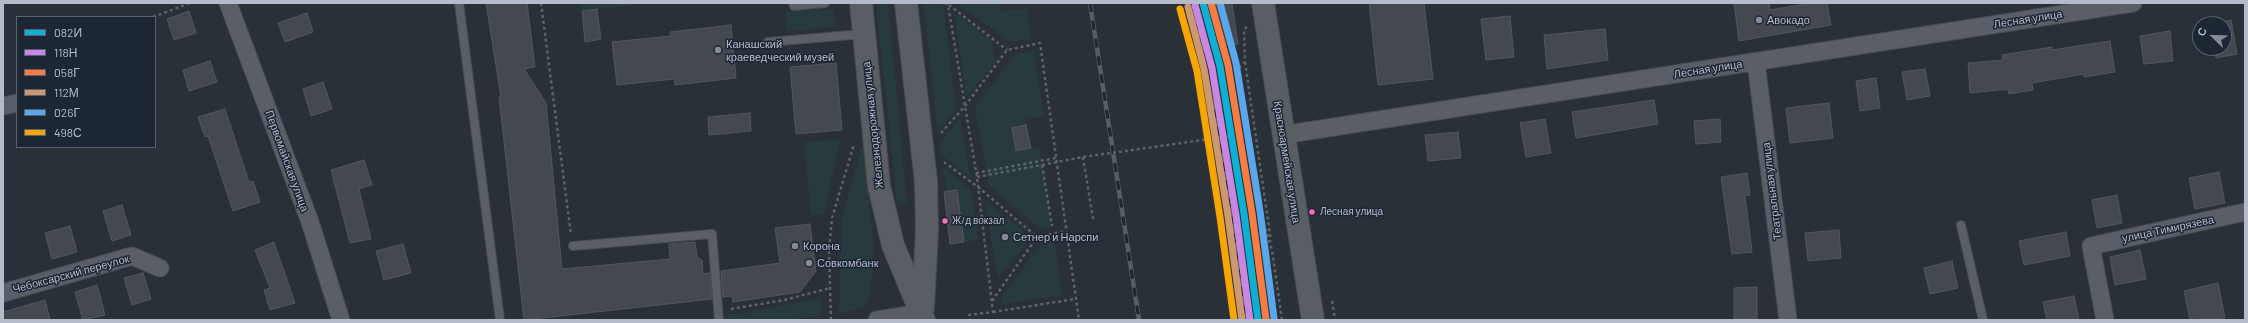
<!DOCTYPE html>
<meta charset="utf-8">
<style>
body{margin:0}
#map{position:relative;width:2248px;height:323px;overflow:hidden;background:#2a3038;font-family:Barlow,sans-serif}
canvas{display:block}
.frame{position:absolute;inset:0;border:4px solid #b4bcc9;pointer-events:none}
.legend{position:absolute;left:16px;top:16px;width:140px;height:132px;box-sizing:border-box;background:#1d2633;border:1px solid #59626f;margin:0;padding:5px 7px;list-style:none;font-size:12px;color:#b4bcc9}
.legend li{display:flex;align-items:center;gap:8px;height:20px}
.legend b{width:20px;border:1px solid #59626f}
.north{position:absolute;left:2192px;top:16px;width:40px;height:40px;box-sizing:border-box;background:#1d2633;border:1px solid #59626f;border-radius:50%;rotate:293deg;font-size:11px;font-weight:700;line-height:16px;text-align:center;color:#b4bcc9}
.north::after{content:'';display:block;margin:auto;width:14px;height:18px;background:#848b96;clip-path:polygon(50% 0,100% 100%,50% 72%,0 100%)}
</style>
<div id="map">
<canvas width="2248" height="323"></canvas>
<div class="frame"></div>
<ul class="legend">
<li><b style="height:5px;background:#0dafd3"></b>082И</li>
<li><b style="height:5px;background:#c787e3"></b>118Н</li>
<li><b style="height:5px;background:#f77d43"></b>058Г</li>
<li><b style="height:5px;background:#cd976f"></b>112М</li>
<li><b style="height:5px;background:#5aa8eb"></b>026Г</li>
<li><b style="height:5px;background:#f7a600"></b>498С</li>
</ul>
<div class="north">С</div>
</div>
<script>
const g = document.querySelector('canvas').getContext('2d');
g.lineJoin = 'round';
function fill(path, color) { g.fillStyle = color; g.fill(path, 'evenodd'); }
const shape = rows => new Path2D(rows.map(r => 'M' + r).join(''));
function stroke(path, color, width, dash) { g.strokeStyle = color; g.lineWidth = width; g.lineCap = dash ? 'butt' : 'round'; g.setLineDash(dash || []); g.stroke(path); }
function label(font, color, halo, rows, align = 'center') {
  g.font = font + ' Barlow,sans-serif'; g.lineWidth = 3; g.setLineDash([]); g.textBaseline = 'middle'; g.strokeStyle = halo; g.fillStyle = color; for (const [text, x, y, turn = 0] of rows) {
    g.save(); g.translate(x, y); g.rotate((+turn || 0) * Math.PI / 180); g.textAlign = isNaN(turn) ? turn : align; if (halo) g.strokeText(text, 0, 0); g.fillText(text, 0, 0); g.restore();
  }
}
fill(shape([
 [581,3,649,3,582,11],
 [876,3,888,3,907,203,897,204],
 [923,3,939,3,943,5,956,109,938,132],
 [954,3,1000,3,1001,12,1027,8,1031,39,1011,42],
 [834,9,835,27,787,31,786,11],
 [955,14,992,40,995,63,966,97],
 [1034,51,1044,116,1026,119,1026,125,1012,128,1016,151,1039,147,1052,226,1041,229,989,186,975,108,1015,54],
 [960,118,970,177,940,154,939,144],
 [840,140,824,215,811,215,804,142],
 [863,143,874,251,870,295,863,307,839,314,841,221],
 [943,167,971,190,978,240,964,242,959,204,948,206],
 [985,200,1023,230,1026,244,998,278],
 [1054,241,1062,295,1002,304,1001,298,1042,243],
 [821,298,822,315,789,320,728,320,728,314,738,314]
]), '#273a3e');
const building = shape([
 [486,3,527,3,535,67,524,69,546,103,562,269,670,259,669,244,695,242,697,257,702,260,703,274,710,273,712,299,524,320,499,97,501,97,486,3],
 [1214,3,1232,3,1238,44,1221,45,1214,3],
 [1369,3,1424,3,1433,79,1378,85,1369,3],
 [1734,3,1769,3,1770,10,1811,3,1827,3,1831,25,1739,41,1734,3],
 [597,9,601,39,585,42,582,11,597,9],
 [189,11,196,33,174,40,167,19,189,11],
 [307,13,313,32,285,42,278,23,307,13],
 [1510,16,1514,57,1486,60,1481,19,1510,16],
 [2231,20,2237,54,2216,58,2214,48,2224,48,2224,24,2211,24,2231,20],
 [731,25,736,78,675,85,674,79,617,85,612,42,671,36,670,32,731,25],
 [1605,29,1608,60,1547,69,1544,35,1605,29],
 [2170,31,2173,61,2144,64,2140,36,2170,31],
 [2110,41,2115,72,2084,77,2084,74,2032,83,2033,90,2009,94,2008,89,1970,93,1968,63,2003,60,2002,55,2052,47,2052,50,2110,41],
 [210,61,217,82,189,91,183,70,210,61],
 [836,63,842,130,796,134,790,67,836,63],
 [1925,69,1930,96,1907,100,1902,72,1925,69],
 [1876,78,1880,108,1860,111,1856,81,1876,78],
 [323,82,332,109,311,116,303,89,323,82],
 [1654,100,1658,124,1576,138,1572,112,1654,100],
 [1829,103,1833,138,1790,143,1786,108,1829,103],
 [225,109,249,182,253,181,260,202,233,211,208,136,205,137,198,117,225,109],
 [750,113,751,131,709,135,708,117,750,113],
 [1545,119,1551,153,1526,157,1520,123,1545,119],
 [1720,119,1721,142,1696,144,1694,121,1720,119],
 [1026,125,1031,148,1016,151,1012,128,1026,125],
 [1458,132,1461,158,1428,161,1425,135,1458,132],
 [364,160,372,185,359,189,371,239,350,243,331,170,364,160],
 [2219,172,2225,203,2195,209,2189,178,2219,172],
 [1747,173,1750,195,1745,196,1752,252,1732,254,1721,177,1747,173],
 [957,190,964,242,950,244,944,192,957,190],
 [2117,195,2122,223,2097,228,2092,200,2117,195],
 [122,205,131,235,112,241,103,211,122,205],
 [810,224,816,271,800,292,733,302,732,296,723,297,721,271,780,263,775,228,810,224],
 [70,226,77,252,52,259,45,233,70,226],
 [1839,230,1841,258,1808,261,1805,233,1839,230],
 [2066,232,2070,256,2024,265,2019,241,2066,232],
 [274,242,295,303,270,310,264,290,270,288,255,250,274,242],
 [403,244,411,273,384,280,376,251,403,244],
 [2140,250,2146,279,2115,285,2110,257,2140,250],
 [1952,261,1958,288,1930,294,1924,268,1952,261],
 [143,273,151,299,132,305,124,278,143,273],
 [2218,283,2225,318,2190,320,2184,291,2218,283],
 [97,285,105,315,83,320,75,292,97,285],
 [1757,287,1757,319,1734,319,1734,288,1757,287],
 [2074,296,2079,320,2047,320,2043,302,2074,296],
 [45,300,50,320,3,320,3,312,45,300]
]);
fill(building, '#444950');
stroke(building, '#52575f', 1);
const lane = shape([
 [459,3,500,320],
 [793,3,794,6,825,3],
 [768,42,863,34],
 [1961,225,1983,320],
 [573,246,712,234,719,320]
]);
const street = shape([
 [228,3,310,222,341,320],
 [1756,62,1788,320],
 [3,106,17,103],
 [1282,135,2133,3],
 [3,293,132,256,160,268],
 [877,320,922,313],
 [2105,320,2091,246,2245,212]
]);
const secondary = shape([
 [861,3,879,186,893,245,924,320],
 [906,3,926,182,927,230,923,307],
 [1263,3,1313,320]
]);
stroke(lane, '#484c53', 10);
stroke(street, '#484c53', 19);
stroke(secondary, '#484c53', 24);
stroke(shape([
 [541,3,571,235],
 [945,3,948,5,977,177,993,312,969,315,970,320],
 [949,5,1007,50],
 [153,17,190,3],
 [1247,27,1244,29,1245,62,1236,71,1255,196,1272,250,1282,320],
 [1245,62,1271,241],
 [941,133,965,106,1007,50,1040,43,1079,320],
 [1083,157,1093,219],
 [944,162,978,187,1037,237],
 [976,173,1056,158],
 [977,177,1042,165,1052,226],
 [992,301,1037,237,1066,231],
 [1332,301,1335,320],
 [731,309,784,300,830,288],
 [993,312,1075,299],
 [831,320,829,250,832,218,854,144]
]), '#5d636a', 2.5, [3, 3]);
stroke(lane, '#5a5e66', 8);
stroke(street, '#5a5e66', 17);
stroke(secondary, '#595d64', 22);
const rail = shape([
 [1090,3,1139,320],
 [1195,3,1200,46,1220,140,1246,320]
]);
stroke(rail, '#595d64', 4.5);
stroke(rail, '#1d2633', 3, [9]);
stroke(shape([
 [1042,165,1083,157,1245,134]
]), '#5d636a', 2.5, [3, 3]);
stroke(shape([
 [1203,3,1220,66,1244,214,1258,320]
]), '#0dafd3', 7);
stroke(shape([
 [1195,5,1212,68,1236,215,1250,320]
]), '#c787e3', 7);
stroke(shape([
 [1211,3,1228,65,1252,213,1266,319]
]), '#f77d43', 7);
stroke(shape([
 [1188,7,1204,69,1228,216,1242,320]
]), '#cd976f', 7);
stroke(shape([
 [1220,3,1236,63,1260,211,1274,318]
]), '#5aa8eb', 7);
stroke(shape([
 [1180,9,1197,71,1220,217,1234,320]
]), '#f7a600', 7);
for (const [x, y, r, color] of [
 [1759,20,4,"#848b96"],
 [718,50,4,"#848b96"],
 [1312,212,3.5,"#fb6dba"],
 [945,221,3.5,"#fb6dba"],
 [1005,237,4,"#848b96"],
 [795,246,4,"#848b96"],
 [809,263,4,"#848b96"]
]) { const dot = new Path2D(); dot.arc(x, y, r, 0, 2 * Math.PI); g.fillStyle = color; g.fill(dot); stroke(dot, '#1d2633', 1.5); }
label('10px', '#b4bcc9', '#1d2633', [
 ["Лесная улица",1320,212],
 ["Ж/д вокзал",952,221]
], 'left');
label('11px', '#b4bcc9', '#1d2633', [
 ["Лесная улица",2028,19,-9],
 ["Лесная улица",1708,69,-9],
 ["Железнодорожная улица",873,125,-96],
 ["Первомайская улица",287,161,70],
 ["Красноармейская улица",1287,162,81],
 ["Театральная улица",1772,191,-97],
 ["улица Тимирязева",2168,229,-12],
 ["Чебоксарский переулок",71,274,-15]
]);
label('11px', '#b4bcc9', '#1d2633', [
 ["Авокадо",1767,20],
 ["Канашский",726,44],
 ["краеведческий музей",726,57],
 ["Сетнер и Нарспи",1013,237],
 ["Корона",803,246],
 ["Совкомбанк",817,263]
], 'left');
</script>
